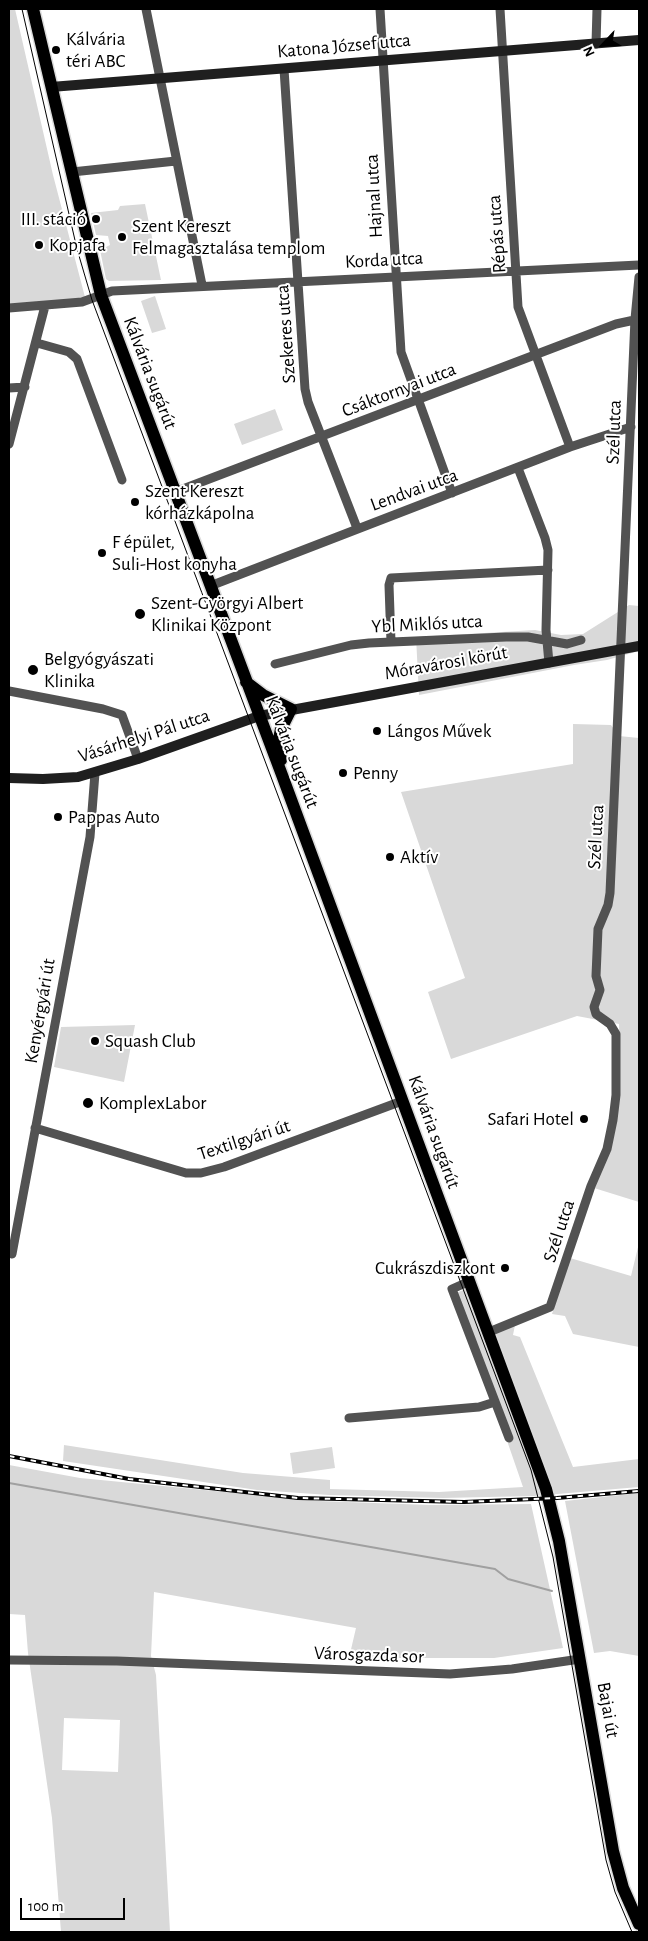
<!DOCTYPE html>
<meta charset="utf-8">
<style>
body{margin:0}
#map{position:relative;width:648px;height:1941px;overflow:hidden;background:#fff;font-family:"Alegreya Sans",sans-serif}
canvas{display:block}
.frame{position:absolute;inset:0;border:10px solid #000;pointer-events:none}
.north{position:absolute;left:578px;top:20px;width:50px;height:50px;-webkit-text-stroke:4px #fff;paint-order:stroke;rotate:245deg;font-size:14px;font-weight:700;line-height:20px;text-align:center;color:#000}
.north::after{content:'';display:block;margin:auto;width:18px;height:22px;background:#000;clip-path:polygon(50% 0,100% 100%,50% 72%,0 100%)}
.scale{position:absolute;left:20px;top:1898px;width:105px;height:22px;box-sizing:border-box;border:2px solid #000;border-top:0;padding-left:6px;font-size:15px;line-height:18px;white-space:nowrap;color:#000;-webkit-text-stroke:4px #fff;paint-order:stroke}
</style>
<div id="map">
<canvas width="648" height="1941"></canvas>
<div class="frame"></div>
<div class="north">N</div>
<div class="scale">100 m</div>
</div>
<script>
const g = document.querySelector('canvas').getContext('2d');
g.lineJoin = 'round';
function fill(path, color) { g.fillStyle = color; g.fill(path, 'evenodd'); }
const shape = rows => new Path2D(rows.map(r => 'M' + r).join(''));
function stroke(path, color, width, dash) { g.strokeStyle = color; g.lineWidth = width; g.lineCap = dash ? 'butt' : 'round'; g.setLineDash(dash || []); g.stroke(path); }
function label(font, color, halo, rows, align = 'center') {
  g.font = font + ' "Alegreya Sans",sans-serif'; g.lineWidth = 4; g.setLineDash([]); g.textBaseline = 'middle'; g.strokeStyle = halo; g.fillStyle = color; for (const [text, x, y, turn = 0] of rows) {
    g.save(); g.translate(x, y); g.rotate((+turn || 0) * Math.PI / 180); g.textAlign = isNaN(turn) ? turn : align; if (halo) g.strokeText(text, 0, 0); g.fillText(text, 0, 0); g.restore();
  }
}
fill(shape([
 [9,9,15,9,53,175,86,301,9,308],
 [145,204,161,280,109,281,106,279,100,250,110,245,108,236,96,235,91,213,118,210,120,206],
 [155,296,166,329,152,333,141,301],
 [275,409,283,430,242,445,234,424],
 [629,605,639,606,639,651,607,660,574,665,419,695,416,637,535,630,561,635,583,634],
 [573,724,611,725,619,736,639,738,639,1202,594,1188,620,1095,619,1024,577,1016,451,1059,428,992,465,978,401,792,573,764],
 [135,1025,124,1082,54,1067,61,1027],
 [639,1243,639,1347,573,1334,565,1316,552,1314,570,1258,631,1276],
 [466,1289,484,1337,515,1325,513,1335,520,1337,573,1467,639,1459,639,1487,534,1496,443,1498,329,1495,257,1490,63,1461,64,1445,243,1473,330,1480,330,1489,439,1492,523,1487,456,1293],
 [332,1447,335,1468,293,1474,290,1453],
 [9,1465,80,1478,318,1501,431,1505,531,1504,563,1648,494,1658,349,1658,356,1628,154,1592,151,1656,156,1675,170,1932,61,1932,52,1818,28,1653,25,1615,9,1614],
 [64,1718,120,1720,118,1772,62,1770],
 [639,1493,639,1656,610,1651,594,1653,565,1501]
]), '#d9d9d9');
stroke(shape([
 [9,1483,495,1569,508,1579,552,1591]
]), '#a0a0a0', 2);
const primary = shape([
 [33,9,101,295,282,775,546,1489,559,1541,613,1851,623,1888,639,1924],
 [246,682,263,695,291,709,281,729,279,739,281,760]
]);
stroke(primary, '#dbdbdb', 15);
stroke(shape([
 [146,9,202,285],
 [380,9,401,352,452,493],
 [500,9,518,307,570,447],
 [596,44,597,9],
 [284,69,305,389,308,402,357,528],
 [72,172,176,161],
 [9,308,82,302,112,291,639,265],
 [37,343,69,352,77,359,122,480],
 [9,388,25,387],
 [9,444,45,306],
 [518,468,545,538,548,550,546,630,549,663],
 [175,492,616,324,639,319],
 [210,586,570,447,631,427],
 [391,642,389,585,391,578,548,570],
 [275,664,351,645,369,643,506,637,528,637,567,644,581,640],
 [9,691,103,709,122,715,138,759],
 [35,1128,186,1173,201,1173,224,1167,402,1101],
 [12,1254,90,837,95,773],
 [470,1281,452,1289,509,1438],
 [489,1332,550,1307,591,1186,607,1149,613,1120,616,1095,616,1034,610,1024,596,1014,594,1007,600,990,596,976,598,929,608,905,610,893,635,319,639,277],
 [349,1418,479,1407,495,1402],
 [9,1660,117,1661,450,1674,512,1669,580,1659]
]), '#525252', 9);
stroke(shape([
 [51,87,639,40],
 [9,778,43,779,78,777,138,759,259,716,639,646]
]), '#1f1f1f', 10);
stroke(primary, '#000', 12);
stroke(shape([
 [22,9,77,249,92,300,531,1470,553,1557,606,1860,615,1892,632,1932]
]), '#000', 1);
const rail = shape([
 [9,1456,129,1479,298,1498,464,1502,557,1498,639,1491]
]);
stroke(rail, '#000', 4);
stroke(rail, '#fff', 2, [5.5]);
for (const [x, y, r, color] of [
 [56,50,5,"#000"],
 [96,219,5,"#000"],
 [122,237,5,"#000"],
 [39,245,5,"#000"],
 [135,502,5,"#000"],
 [102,553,5,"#000"],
 [140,614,6,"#000"],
 [33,670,6,"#000"],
 [377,731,5,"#000"],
 [343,773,5,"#000"],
 [58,817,5,"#000"],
 [390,857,5,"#000"],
 [95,1041,5,"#000"],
 [88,1103,6,"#000"],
 [584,1119,5,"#000"],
 [505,1268,5,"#000"]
]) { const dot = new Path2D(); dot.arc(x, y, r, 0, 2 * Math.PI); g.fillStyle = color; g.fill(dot); stroke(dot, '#fff', 2); }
label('19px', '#000', '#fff', [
 ["Kálvária",66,39],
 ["téri ABC",66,61],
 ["III. stáció",86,219,"right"],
 ["Szent Kereszt",132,226],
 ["Felmagasztalása templom",132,248],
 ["Kopjafa",49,245],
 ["Szent Kereszt",145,491],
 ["kórházkápolna",145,513],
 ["F épület,",112,542],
 ["Suli-Host konyha",112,564],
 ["Szent-Györgyi Albert",151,603],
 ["Klinikai Központ",151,625],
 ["Belgyógyászati",44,659],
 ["Klinika",44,681],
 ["Lángos Művek",387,731],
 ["Penny",353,773],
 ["Pappas Auto",68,817],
 ["Aktív",400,857],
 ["Squash Club",105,1041],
 ["KomplexLabor",99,1103],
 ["Safari Hotel",574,1119,"right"],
 ["Cukrászdiszkont",495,1268,"right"]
], 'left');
label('19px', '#000', '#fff', [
 ["Katona József utca",344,46,-5],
 ["Hajnal utca",374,196,-93],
 ["Répás utca",497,234,-94],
 ["Korda utca",384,260,-3],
 ["Szekeres utca",286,334,-94],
 ["Kálvária sugárút",150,373,69],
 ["Csáktornyai utca",399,390,-21],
 ["Szél utca",614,432,-88],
 ["Lendvai utca",414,490,-20],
 ["Ybl Miklós utca",427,624,-3],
 ["Móravárosi körút",446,663,-10],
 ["Vásárhelyi Pál utca",144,736,-18],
 ["Kálvária sugárút",292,752,69],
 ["Szél utca",596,837,-87],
 ["Kenyérgyári út",40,1011,-80],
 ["Kálvária sugárút",434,1132,70],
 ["Textilgyári út",244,1140,-18],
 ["Szél utca",559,1231,-72],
 ["Városgazda sor",369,1655,2],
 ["Bajai út",608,1710,80]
]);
</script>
